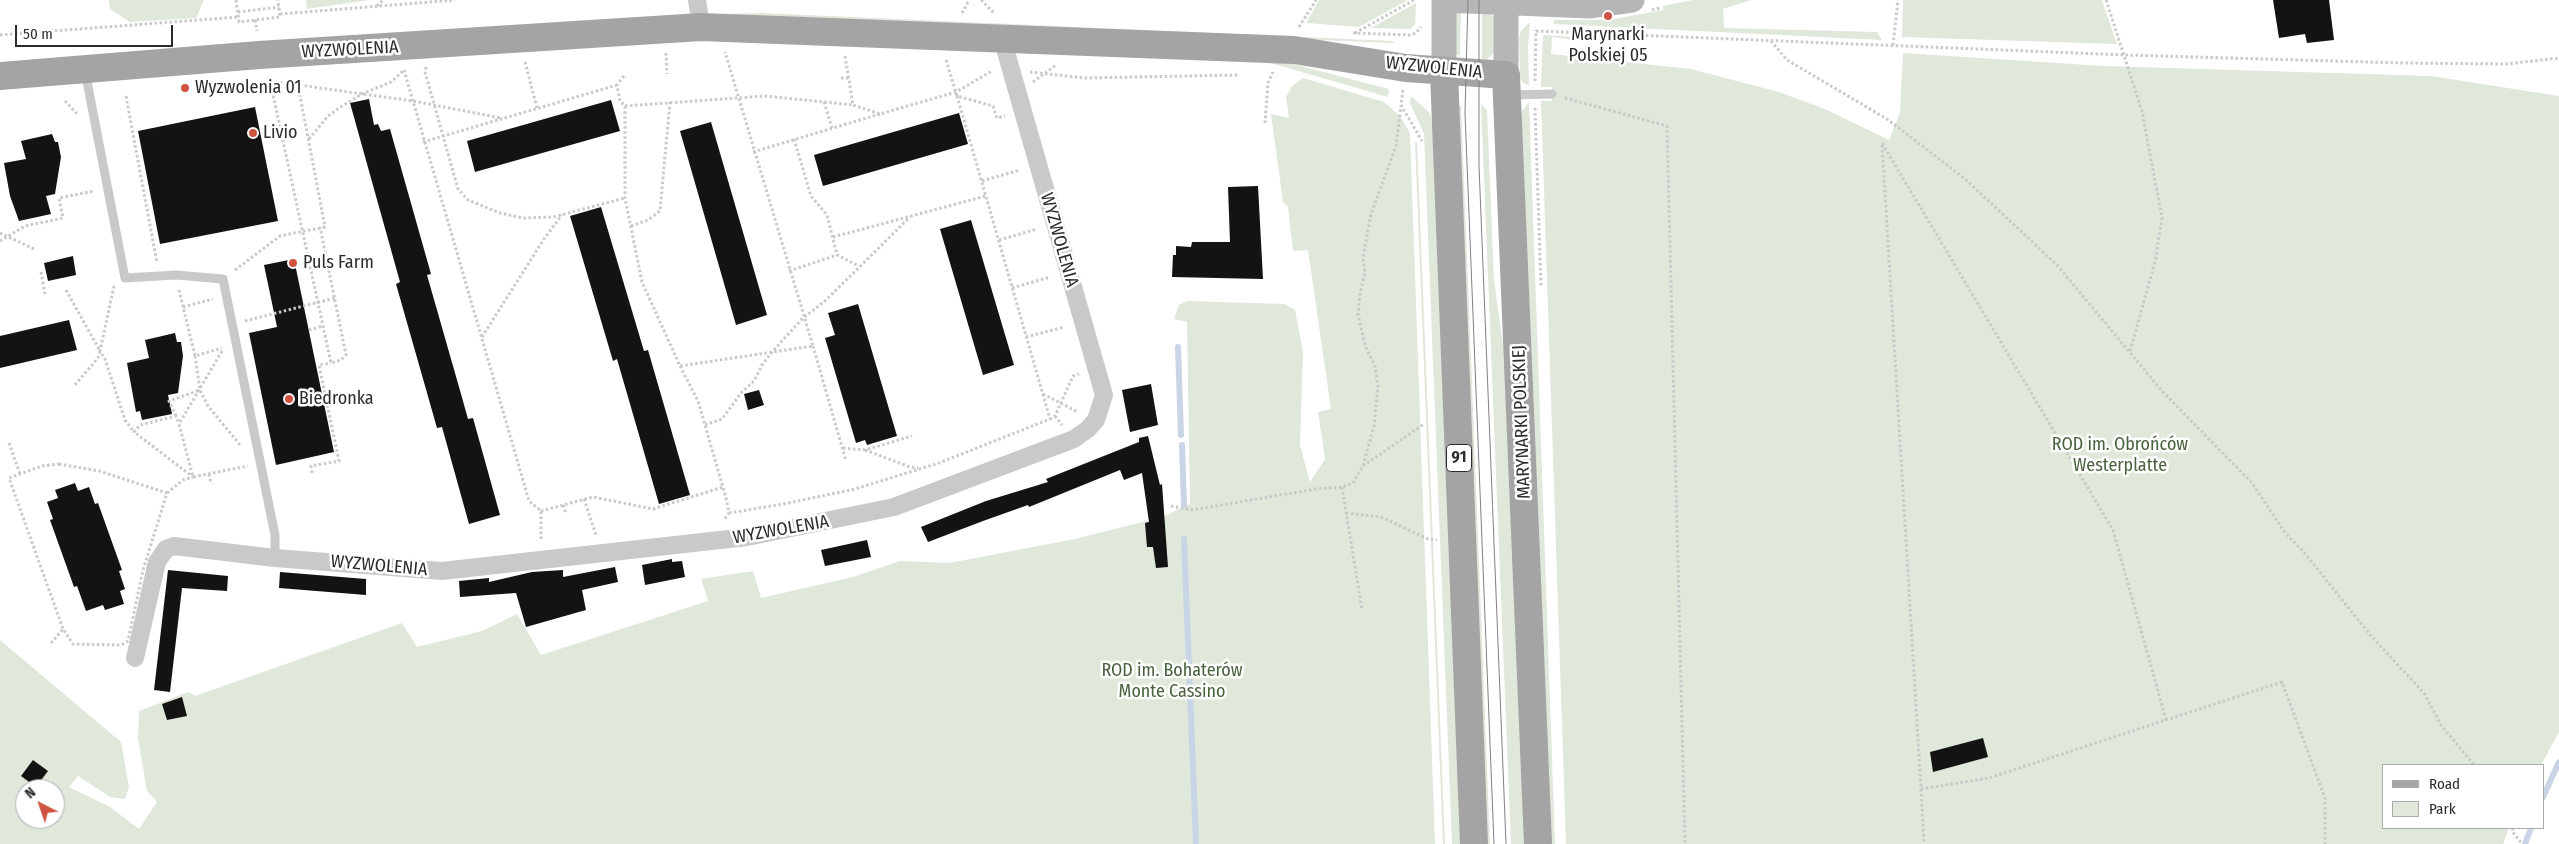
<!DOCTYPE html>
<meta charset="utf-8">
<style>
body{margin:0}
#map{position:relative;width:2559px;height:844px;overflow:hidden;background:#fff;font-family:"Fira Sans Condensed",sans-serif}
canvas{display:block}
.legend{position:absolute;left:2382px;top:764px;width:162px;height:65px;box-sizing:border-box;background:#fff;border:1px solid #ababab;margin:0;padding:6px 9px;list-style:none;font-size:15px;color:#2c2c2c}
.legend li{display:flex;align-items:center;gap:10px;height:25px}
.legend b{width:25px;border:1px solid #ababab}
.north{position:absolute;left:15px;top:779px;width:50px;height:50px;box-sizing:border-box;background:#fff;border:1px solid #ababab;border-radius:50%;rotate:319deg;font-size:14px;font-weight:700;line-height:20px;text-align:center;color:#2c2c2c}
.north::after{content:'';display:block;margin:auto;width:18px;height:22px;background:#d05241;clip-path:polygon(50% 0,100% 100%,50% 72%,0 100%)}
.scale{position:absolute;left:15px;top:25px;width:158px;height:22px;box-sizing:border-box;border:2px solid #2c2c2c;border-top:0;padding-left:6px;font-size:15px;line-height:18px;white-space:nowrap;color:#2c2c2c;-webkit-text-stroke:4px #fff;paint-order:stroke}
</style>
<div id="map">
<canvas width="2559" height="844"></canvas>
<ul class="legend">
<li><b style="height:6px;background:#a4a4a4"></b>Road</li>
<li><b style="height:14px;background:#dfe8db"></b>Park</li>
</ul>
<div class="north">N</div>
<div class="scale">50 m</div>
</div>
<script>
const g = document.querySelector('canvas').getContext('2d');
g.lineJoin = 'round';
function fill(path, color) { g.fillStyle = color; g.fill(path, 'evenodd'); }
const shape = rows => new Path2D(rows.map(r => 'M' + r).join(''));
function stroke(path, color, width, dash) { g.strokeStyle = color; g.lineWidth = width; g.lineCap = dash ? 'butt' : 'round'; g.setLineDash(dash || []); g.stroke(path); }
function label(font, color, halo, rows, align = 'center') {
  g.font = font + ' "Fira Sans Condensed",sans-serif'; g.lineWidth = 5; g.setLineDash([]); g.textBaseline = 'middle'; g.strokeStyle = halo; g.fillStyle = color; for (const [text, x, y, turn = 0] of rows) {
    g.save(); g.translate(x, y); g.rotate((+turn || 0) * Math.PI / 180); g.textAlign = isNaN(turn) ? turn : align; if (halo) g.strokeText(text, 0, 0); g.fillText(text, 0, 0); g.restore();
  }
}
fill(shape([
 [109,0,204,0,196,18,130,22,110,9],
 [306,0,369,0,307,9],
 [1319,0,1408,0,1359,27,1306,23],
 [1693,0,1751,0,1723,9,1724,28,1877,32,1882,40,1554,24,1554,20,1608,20,1663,10,1663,6],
 [1903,0,2102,0,2117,44,1902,37],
 [1416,3,1415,25,1410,29,1371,28],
 [1461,11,1460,56,1455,53,1454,13],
 [762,13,1392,41,1395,43,725,16,720,14],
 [1482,13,1489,13,1494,17,1494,52,1487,60,1482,59],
 [1530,22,1528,46,1529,86,1522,82,1520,76,1519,38,1521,31],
 [1543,35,1606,39,1605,44,1552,37,1551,54,1691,69,1779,92,1827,110,1889,140,1900,113,1903,53,2103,66,2431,76,2559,96,2559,732,2541,765,2383,765,2383,828,2509,828,2503,844,1566,844,1541,101,1552,101,1552,87,1541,87],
 [1250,60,1277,60,1389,89,1388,97,1274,64],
 [1303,78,1384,102,1400,116,1410,133,1435,844,0,844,0,640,121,742,129,787,125,799,110,797,78,776,69,787,110,807,139,829,157,802,147,791,138,738,139,711,188,692,195,696,402,623,417,647,482,631,517,614,541,655,708,601,701,579,753,571,761,598,853,577,900,561,949,563,1075,539,1162,517,1190,504,1187,322,1174,319,1179,305,1187,301,1284,304,1295,310,1303,352,1300,445,1310,482,1325,459,1318,412,1331,409,1308,250,1293,251,1288,207,1283,202,1271,114,1289,118,1286,97,1292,86],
 [25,789,55,789,55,819,25,819],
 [1411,96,1429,112,1434,124,1462,844,1452,844,1424,134,1410,103],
 [1529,102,1555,844,1548,844,1520,114],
 [1481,104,1487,110,1494,280,1505,359,1525,844,1511,844],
 [1461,105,1490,844,1484,844,1459,106],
 [1415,142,1417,142,1445,844,1443,844]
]), '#dfe8db');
stroke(shape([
 [1178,347,1181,435],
 [1182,445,1184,505],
 [1184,539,1196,844],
 [2543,797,2559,762],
 [2525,844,2531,828]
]), '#c9d5e6', 6);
fill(shape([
 [2273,0,2329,0,2334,40,2307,43,2305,34,2279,38],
 [369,99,374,125,378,124,381,131,390,129,431,274,427,275,461,394,468,419,473,418,500,515,469,524,442,427,437,428,396,284,400,282,350,103],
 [611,100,620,131,475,172,467,141],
 [255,107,278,221,160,244,138,131],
 [959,113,968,144,823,186,814,155],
 [711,122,767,315,736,325,680,131],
 [52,134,55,142,58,142,61,157,55,194,46,196,51,214,19,221,10,196,4,163,26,159,21,141],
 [1258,186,1263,279,1172,277,1173,255,1176,255,1176,246,1191,247,1192,242,1230,242,1228,187],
 [601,207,644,351,648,350,690,495,659,504,617,359,613,361,570,216],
 [971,220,1014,365,983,375,940,229],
 [73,256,76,275,48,281,44,263],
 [294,259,334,452,276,465,249,333,277,327,264,265],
 [858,304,897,436,867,445,865,440,856,443,825,338,835,335,828,313],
 [69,320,77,350,0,368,0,336],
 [175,333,177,342,181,342,183,356,178,393,168,395,172,414,142,420,140,411,136,412,127,363,149,358,145,340],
 [1151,384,1158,425,1130,432,1122,390],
 [759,390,764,405,748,410,744,394],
 [1148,436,1160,485,1162,484,1168,567,1156,568,1153,547,1147,547,1145,523,1149,522,1142,473,1124,480,1120,470,1029,507,1028,505,983,521,928,542,921,527,986,501,1048,482,1046,479,1139,442,1139,438],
 [75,483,78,491,89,487,95,504,98,503,122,570,119,571,125,589,120,591,124,604,105,610,103,605,86,611,77,586,74,587,50,520,53,519,47,502,58,498,55,490],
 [867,540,871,557,825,566,821,550],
 [672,559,672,562,682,561,685,577,645,585,642,565],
 [615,567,618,582,582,590,586,610,526,627,516,593,460,597,459,581,489,578,489,582,532,572,563,570,563,577],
 [168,570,228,576,227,591,182,588,170,692,154,690],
 [280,572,366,579,366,595,279,588],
 [182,697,187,716,167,720,162,704],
 [1983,738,1988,757,1933,772,1930,752],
 [33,760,48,771,36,787,21,776]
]), '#131313');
stroke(shape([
 [236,0,239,22,280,17,278,0],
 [981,0,995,14],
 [2106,0,2142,111,2162,218,2155,262,2130,351],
 [377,6,383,0],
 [1652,10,1660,8],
 [238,12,279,7],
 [962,13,969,0],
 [280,14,455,0],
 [255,20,257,31],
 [1299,27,1316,0],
 [1536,31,2125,55,2403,63,2506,64,2559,58],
 [1353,33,1410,35,1416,33,1421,27],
 [1355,33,1414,0],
 [0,35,238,17],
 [1771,41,1787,60,1887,119,1964,178,2057,265,2162,391,2252,483,2285,533,2303,551,2371,636,2424,693,2441,725,2474,765],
 [1893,45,1898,0],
 [666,53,667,74],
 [845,56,853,105,880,114,956,92,992,71],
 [946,60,957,96,993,106,997,118,1005,116],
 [525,62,537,108],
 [426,67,425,72,458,189,468,200,500,213,523,218,553,217,625,198],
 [404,70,529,501,541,511,541,540],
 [1030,72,1084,78,1239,75],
 [624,76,617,85,620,101,625,106,625,198,642,282,680,366,813,346,725,52],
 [841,78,849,78],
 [270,81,331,363,341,360,346,355,320,227],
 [270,81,413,101,501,118],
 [1535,81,1536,30],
 [1033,82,1056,65],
 [1403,90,1401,105,1422,141],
 [126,96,157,263],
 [957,96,1050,419],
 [1565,98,1667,126,1685,844],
 [65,101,78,115],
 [824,102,832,128],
 [625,106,765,96,853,105],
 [1535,108,1541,286],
 [1265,123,1268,83,1273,72],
 [309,139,328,116,342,106,362,94,391,82,404,70],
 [794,139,811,196,827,215,837,255,859,266],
 [423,142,617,85],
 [753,152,880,114],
 [982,181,1020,170],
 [631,226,648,220,660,211,670,102],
 [0,233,36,250],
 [833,237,986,196],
 [999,240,1037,229],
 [0,241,25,226,63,218,59,198,94,191],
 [235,270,280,236,325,227,298,85],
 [789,271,837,255],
 [41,272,45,294],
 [114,286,100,351,105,359,125,420,134,432],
 [1012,288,1050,277],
 [66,290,100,351,98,358,74,386],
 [179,290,195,356,222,348],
 [183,307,213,299],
 [245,321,335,298],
 [309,330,323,326],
 [482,337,544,239,562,215],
 [1026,337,1064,327],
 [813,346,846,461],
 [222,351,179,424,193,477,248,466],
 [195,356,200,390,208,406,241,446],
 [680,366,698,401,705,425,726,498,729,513,724,520],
 [1043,394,1078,412],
 [176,416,169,401,200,390],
 [1055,416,1062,425],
 [705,425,722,419,741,393,754,381,762,365,772,352,803,318,825,301,910,217],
 [9,443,20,474],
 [843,448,865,450,912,436],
 [865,450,910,467,918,468],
 [59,464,99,471,167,493,143,570,128,641,121,645,73,644,63,629,9,478,42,466,59,464],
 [1363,466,1424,424],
 [312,473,311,466,339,461,319,365,331,363],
 [209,474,211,484],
 [1342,487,1362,610],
 [167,493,183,480,193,477,134,432,140,425,176,416,179,424],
 [584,499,596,535],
 [563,505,566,514],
 [1171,506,1192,510,1316,489,1342,487,1353,483,1363,466,1374,426,1378,386,1375,366,1366,348,1358,315,1360,294,1365,273,1363,257,1371,214,1396,146,1401,106],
 [541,511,593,497,653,509,723,487],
 [729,513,783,504,855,489,939,463,1050,419,1055,416,1073,376,1079,374],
 [1346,513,1381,517,1428,539,1437,540],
 [51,643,63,629],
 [2166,720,2113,530,1882,143,1921,789,1989,778,2166,720,2282,682,2325,798,2325,844],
 [1921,789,1924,844],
 [2513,828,2512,831,2522,844]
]), '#c9c9c9', 3, [2.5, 2.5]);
stroke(shape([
 [85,71,125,278,176,275,223,279,275,535,275,558],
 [1510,95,1552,94]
]), '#c9c9c9', 9);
stroke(shape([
 [697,0,701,27],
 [135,658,157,562,166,549,174,546,275,558,442,571,747,537,894,507,1074,439,1088,429,1096,420,1104,395,1002,38]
]), '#c9c9c9', 18);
stroke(shape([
 [1444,0,1589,6,1632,0],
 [1444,0,1444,72],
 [1506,0,1506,75]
]), '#b6b6b6', 25);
stroke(shape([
 [1444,72,1474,844],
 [0,76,259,55,701,27,1294,50,1406,68,1506,75,1538,844]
]), '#a4a4a4', 28);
stroke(shape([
 [1468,0,1465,113,1494,844],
 [1479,0,1479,166,1506,844]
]), '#818181', 1);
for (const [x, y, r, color] of [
 [1608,16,5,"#d05241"],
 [185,88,5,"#d05241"],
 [253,133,5,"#d05241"],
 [293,263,5,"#d05241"],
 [289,399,5,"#d05241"]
]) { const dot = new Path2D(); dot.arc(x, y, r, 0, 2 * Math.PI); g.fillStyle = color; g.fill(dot); stroke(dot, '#fff', 2); }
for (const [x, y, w] of [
 [1459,458,25]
]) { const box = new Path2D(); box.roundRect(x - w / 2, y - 13.5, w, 27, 4); g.fillStyle = '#fff'; g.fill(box); stroke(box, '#2c2c2c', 1); }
label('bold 16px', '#2c2c2c', null, [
 ["91",1459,458]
]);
label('18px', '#2c2c2c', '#fff', [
 ["Marynarki",1608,35,"center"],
 ["Polskiej 05",1608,56,"center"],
 ["Wyzwolenia 01",195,88],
 ["Livio",263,133],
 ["Puls Farm",303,263],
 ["Biedronka",299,399]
], 'left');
label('18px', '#2c2c2c', '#fff', [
 ["WYZWOLENIA",350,50,-3],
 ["WYZWOLENIA",1434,68,6],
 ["WYZWOLENIA",1059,240,74],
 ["MARYNARKI POLSKIEJ",1522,422,-92],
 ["WYZWOLENIA",781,530,-10],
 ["WYZWOLENIA",379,566,5]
]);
label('18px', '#48623f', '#fff', [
 ["ROD im. Obrońców",2120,445],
 ["Westerplatte",2120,466],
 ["ROD im. Bohaterów",1172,671],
 ["Monte Cassino",1172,692]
]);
</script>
